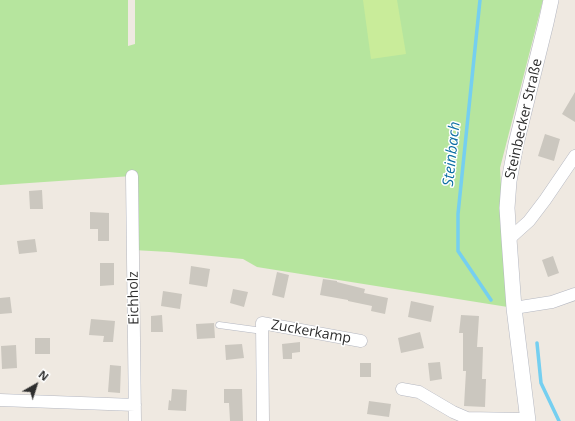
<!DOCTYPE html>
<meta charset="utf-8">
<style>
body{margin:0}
#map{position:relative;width:575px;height:421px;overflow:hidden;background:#efe9e1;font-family:"Open Sans",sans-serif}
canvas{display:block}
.north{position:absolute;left:16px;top:365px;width:40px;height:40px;-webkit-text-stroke:3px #fff;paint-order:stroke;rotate:39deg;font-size:11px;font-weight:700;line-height:16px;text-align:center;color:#2e2e2e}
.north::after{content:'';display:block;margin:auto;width:14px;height:18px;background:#2e2e2e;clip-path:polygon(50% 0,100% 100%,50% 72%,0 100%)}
</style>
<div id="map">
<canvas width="575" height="421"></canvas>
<div class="north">N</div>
</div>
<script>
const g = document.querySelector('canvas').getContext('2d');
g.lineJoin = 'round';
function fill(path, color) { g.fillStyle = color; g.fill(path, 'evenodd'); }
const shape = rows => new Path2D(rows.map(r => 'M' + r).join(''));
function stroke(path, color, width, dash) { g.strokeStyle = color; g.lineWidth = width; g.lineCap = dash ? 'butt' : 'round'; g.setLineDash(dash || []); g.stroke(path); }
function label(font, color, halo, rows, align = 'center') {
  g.font = font + ' "Open Sans",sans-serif'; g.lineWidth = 3; g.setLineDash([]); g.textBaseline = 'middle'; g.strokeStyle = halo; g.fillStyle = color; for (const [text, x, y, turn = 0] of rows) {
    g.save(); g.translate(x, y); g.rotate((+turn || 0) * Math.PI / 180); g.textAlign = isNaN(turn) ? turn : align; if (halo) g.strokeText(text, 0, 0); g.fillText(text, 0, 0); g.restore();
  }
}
fill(shape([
 [0,0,128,0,128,46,135,44,135,0,543,0,500,168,508,303,514,308,257,267,243,259,169,252,133,250,132,176,0,185]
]), '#b6e59e');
fill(shape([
 [363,0,397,0,406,54,371,59]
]), '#c9ec9a');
stroke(shape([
 [480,0,458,214,458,251,491,300],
 [537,343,541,383,559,421]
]), '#75cff0', 3.5);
fill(shape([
 [575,92,575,122,562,114],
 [545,134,560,139,554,161,538,156],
 [42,190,43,209,30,209,29,191],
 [90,212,109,213,109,241,98,241,98,229,90,229],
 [35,239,37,252,19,254,17,241],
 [553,256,559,273,548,277,542,260],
 [100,263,114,263,114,285,100,286],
 [191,266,210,269,207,287,189,284],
 [277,272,289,275,284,298,272,295],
 [323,279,337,281,337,282,365,289,364,293,388,298,385,314,371,311,372,306,348,301,348,300,320,295],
 [233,289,248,292,244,307,230,303],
 [163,291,182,294,180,309,161,306],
 [10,297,12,313,0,314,0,298],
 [411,301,434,306,431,322,408,317],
 [162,315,163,332,151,332,151,316],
 [461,315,479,316,477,347,483,347,482,379,486,379,485,407,464,406,466,371,463,371,463,333,459,333],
 [91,319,115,321,113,342,103,342,104,336,89,335],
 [214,323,215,338,197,339,196,324],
 [420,332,424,348,401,353,398,338],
 [35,338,50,338,50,354,35,354],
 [300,342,300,352,292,353,292,359,283,359,282,344],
 [242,344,244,358,226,360,225,345],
 [16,345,17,368,2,369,1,346],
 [440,362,442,379,430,381,428,363],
 [360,363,371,363,371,377,360,377],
 [110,365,121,366,120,393,108,392],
 [172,389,187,390,186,411,168,410,169,400,171,401],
 [224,389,242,389,243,421,230,421,229,403,224,403],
 [369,401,391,404,389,417,367,414]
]), '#cbc7bf');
const service = shape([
 [219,325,263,331]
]);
const minor = shape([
 [132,176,135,421],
 [509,239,529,221,545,200,575,156],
 [514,308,552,302,575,294],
 [402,389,419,392,453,412,467,418,521,419,528,419],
 [0,400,135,405],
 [263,421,262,323,361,341]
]);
const tertiary = shape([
 [528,421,514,308,509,239,507,208,509,181,516,144,546,23,551,0]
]);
stroke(service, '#b4b7c1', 7);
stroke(minor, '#b4b7c1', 13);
stroke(tertiary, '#b4b7c1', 16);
stroke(service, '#fff', 6);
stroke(minor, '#fff', 12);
stroke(tertiary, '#fff', 15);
label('14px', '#2e2e2e', '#fff', [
 ["Steinbecker Straße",524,119,-77],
 ["Eichholz",134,298,-91],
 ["Zuckerkamp",311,332,10]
]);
label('italic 15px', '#0d6fa3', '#fff', [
 ["Steinbach",452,154,-84]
]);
</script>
